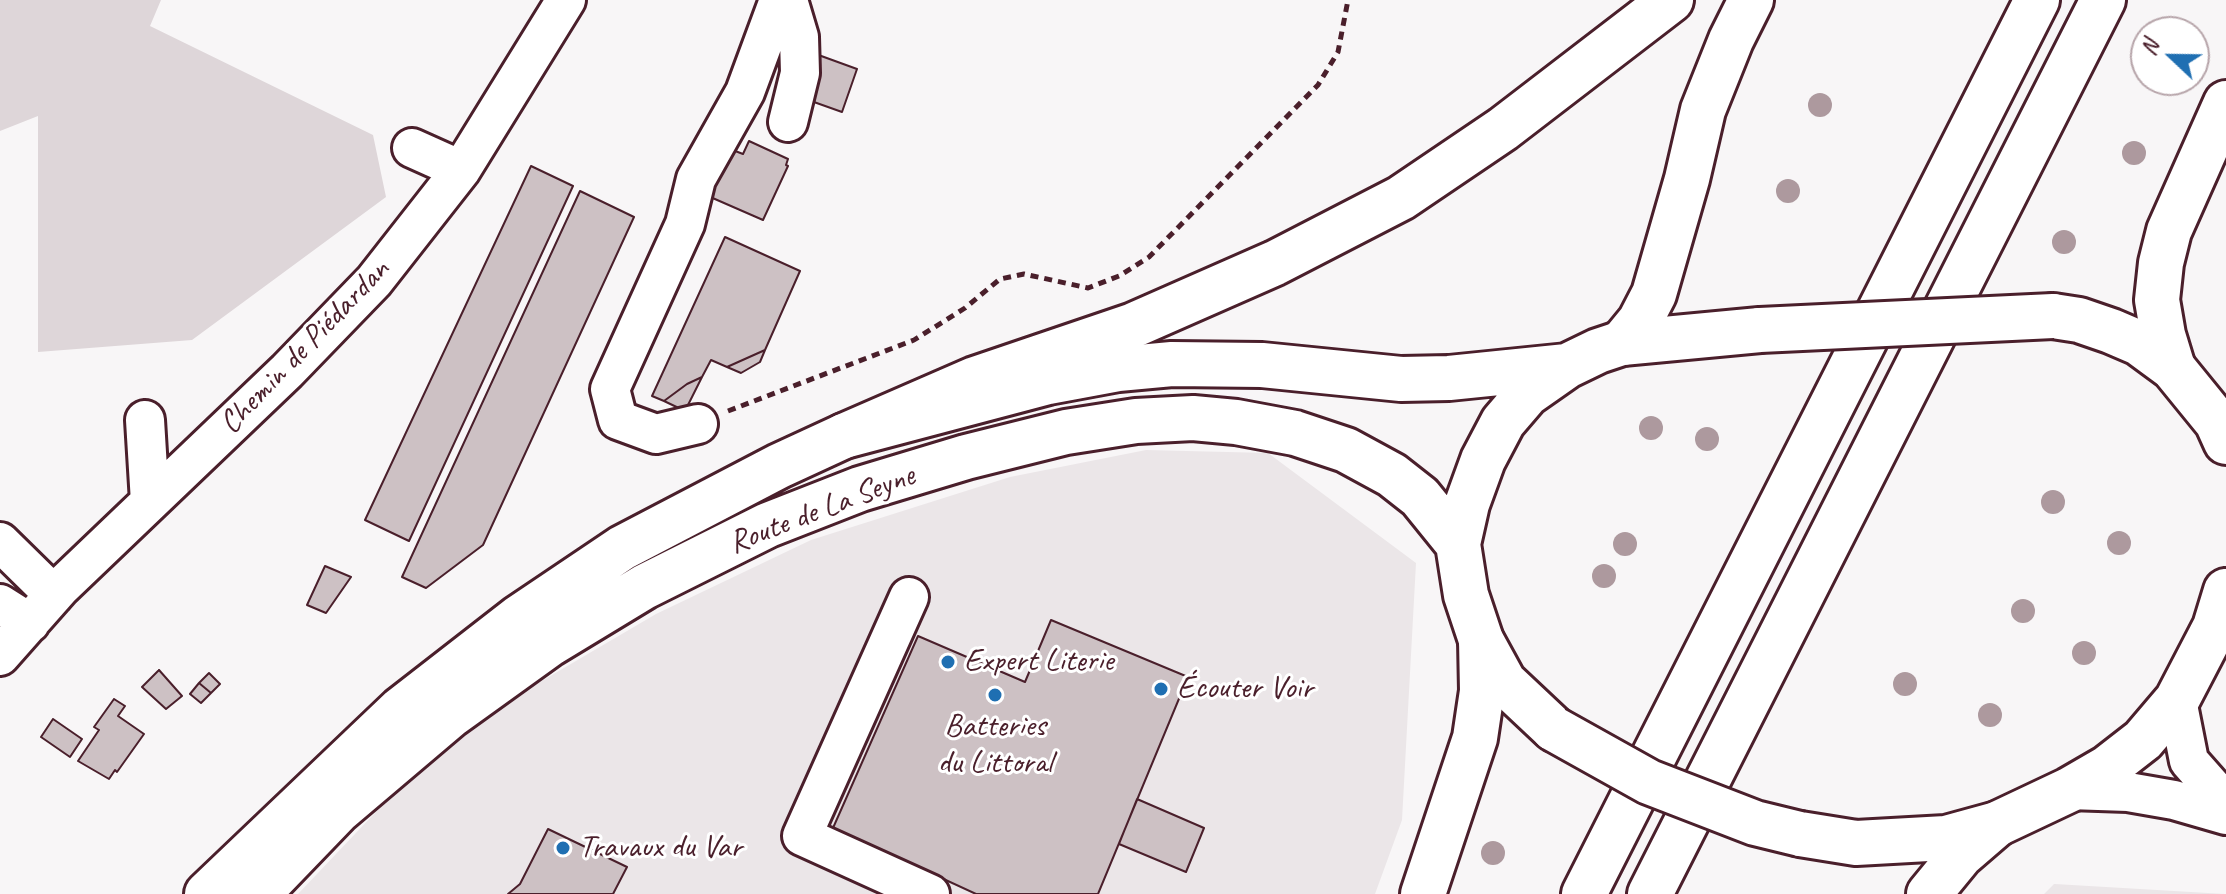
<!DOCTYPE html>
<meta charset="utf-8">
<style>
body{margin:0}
#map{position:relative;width:2226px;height:894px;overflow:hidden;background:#f8f6f7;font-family:Caveat,sans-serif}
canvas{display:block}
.north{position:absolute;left:2130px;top:16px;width:80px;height:80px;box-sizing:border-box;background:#fff;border:2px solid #b7a5aa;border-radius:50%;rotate:292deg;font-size:22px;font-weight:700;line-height:32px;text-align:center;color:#4a1f2b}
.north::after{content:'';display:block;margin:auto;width:28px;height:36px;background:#1f6fb2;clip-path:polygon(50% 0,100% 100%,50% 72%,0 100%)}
</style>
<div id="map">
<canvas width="2226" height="894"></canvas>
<div class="north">N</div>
</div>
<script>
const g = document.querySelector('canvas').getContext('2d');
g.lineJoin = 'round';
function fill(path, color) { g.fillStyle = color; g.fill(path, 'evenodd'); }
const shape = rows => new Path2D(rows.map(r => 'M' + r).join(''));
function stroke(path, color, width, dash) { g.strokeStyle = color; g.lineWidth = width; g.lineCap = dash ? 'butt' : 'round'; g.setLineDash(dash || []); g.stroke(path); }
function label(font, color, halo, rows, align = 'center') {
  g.font = font + ' Caveat,sans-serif'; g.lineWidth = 6; g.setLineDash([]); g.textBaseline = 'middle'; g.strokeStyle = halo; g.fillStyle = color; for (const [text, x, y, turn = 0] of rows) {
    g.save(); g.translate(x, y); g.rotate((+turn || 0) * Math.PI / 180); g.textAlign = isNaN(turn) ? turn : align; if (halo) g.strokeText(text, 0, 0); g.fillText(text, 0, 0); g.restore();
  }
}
fill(shape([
 [1146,450,1268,453,1416,563,1402,820,1375,894,298,894,448,736,656,614,811,540,1010,477],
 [2054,884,2055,884,2225,894,2044,894]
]), '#ebe6e8');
fill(shape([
 [0,0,161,0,150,26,373,135,386,197,192,340,38,352,38,116,0,131]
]), '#ded6d9');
const building = shape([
 [813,53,857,69,842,112,797,96,813,53],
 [749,141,788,159,786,165,788,166,763,220,708,196,730,149,743,154,749,141],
 [531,166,573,186,409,541,365,520,531,166],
 [580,191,634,217,483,545,426,588,402,577,580,191],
 [725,237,800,271,765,350,727,367,711,360,702,377,687,384,664,401,652,396,725,237],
 [765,350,760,362,741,373,727,367,765,350],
 [702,377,685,411,664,401,687,384,702,377],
 [325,566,351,577,326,613,307,605,325,566],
 [1051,620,1188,677,1098,894,976,894,833,828,918,636,1025,682,1051,620],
 [159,670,182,696,166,709,142,687,159,670],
 [209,673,220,684,211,693,199,683,209,673],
 [199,683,211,693,201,703,190,694,199,683],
 [114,699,125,706,118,716,144,734,117,772,115,770,109,779,78,761,99,730,94,727,114,699],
 [53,719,82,739,70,757,41,737,53,719],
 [1137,799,1204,828,1186,872,1119,844,1137,799],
 [548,829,627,867,613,894,508,894,520,884,548,829]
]);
fill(building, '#cdc1c4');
stroke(building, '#4a1f2b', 2);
const minor = shape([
 [788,0,799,37,800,73,788,122],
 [412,148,461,170],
 [145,420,150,502],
 [698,424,656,434,618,420,610,389,685,224,696,179,745,92,779,0],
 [0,542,54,595],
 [909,597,802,836,930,894],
 [0,604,30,623],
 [0,656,61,587,287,371,374,281,461,170,566,0],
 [2177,700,2189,761,2226,803],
 [2069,790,2128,792,2174,800,2226,815]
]);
const major = shape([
 [2053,316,2079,320,2111,331,2139,343,2173,368,2217,422,2226,442],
 [1554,729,1504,682,1481,640,1466,595,1458,544,1467,504,1483,460,1503,422,1527,394,1567,366,1598,351,1622,343,1760,330],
 [1800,834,1856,843,1946,838,1997,824,2069,790,2107,768,2143,740,2177,700,2215,627,2226,591],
 [207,894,401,709,518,618,622,548,779,466,844,436,1048,382,1118,369,1172,364,1262,365,1401,379,1449,378,1567,366],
 [258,894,338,811,450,716,550,644,644,587,768,525,860,489,966,457,1066,432,1136,421,1193,418,1236,422,1295,433,1346,450,1392,475,1420,497,1458,544]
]);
const highway = shape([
 [1622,343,1640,321,1654,294,1687,179,1703,110,1731,40,1751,0],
 [2173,368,2163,335,2157,300,2161,263,2169,231,2226,103],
 [844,436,975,379,1134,325,1275,263,1401,198,1503,129,1671,0],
 [1423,894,1475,738,1482,691,1481,640],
 [1584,894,2037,0],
 [1650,894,2103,0],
 [1929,894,1961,855,1997,824]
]);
stroke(minor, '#4a1f2b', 44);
stroke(major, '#4a1f2b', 50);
stroke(highway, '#4a1f2b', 50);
stroke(shape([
 [728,411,914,340,965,308,1000,279,1024,274,1088,288,1119,276,1149,257,1318,85,1338,52,1348,0]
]), '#4a1f2b', 5, [8, 6]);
stroke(minor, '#fff', 38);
stroke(major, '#fff', 44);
stroke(highway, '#fff', 44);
const majorBridge = shape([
 [1760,330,2053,316],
 [1554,729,1649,782,1755,823,1800,834]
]);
stroke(majorBridge, '#4a1f2b', 50, []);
stroke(majorBridge, '#fff', 44);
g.fillStyle = '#ad999e';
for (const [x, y] of [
 [1820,105],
 [2134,153],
 [1788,191],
 [2064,242],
 [1651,428],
 [1707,439],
 [2053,502],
 [2119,543],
 [1625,544],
 [1604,576],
 [2023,611],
 [2084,653],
 [1905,684],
 [1990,715],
 [1493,853]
]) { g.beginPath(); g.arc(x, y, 12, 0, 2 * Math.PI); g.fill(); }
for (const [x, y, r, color] of [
 [948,662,8,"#1f6fb2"],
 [1161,689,8,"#1f6fb2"],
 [995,695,8,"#1f6fb2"],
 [563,848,8,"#1f6fb2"]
]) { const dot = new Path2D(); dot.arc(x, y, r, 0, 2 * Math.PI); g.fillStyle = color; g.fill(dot); stroke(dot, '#fff', 3); }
label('32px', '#4a1f2b', '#fff', [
 ["Chemin de Piédardan",305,347,-46],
 ["Route de La Seyne",822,510,-21]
]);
label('32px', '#4a1f2b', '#fff', [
 ["Expert Literie",964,662],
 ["Écouter Voir",1177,689],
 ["Batteries",995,727,"center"],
 ["du Littoral",995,764,"center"],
 ["Travaux du Var",579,848]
], 'left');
</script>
